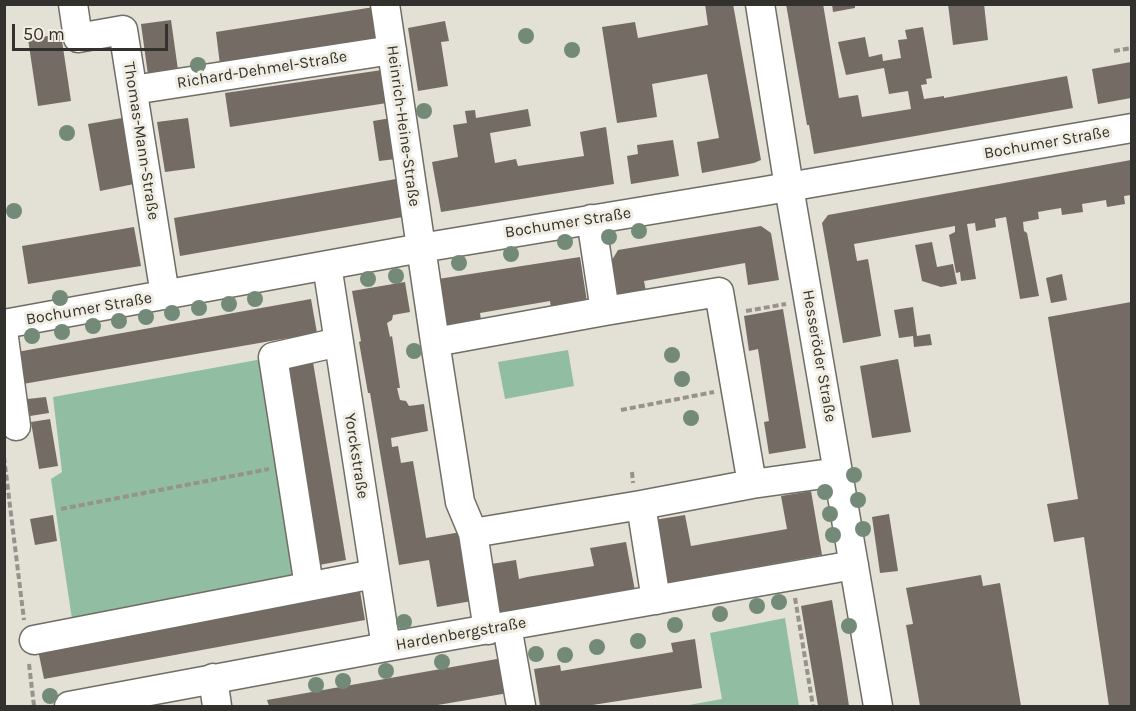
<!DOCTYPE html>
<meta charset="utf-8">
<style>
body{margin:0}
#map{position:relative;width:1136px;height:711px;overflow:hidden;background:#e3e0d5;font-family:Karla,sans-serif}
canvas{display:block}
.frame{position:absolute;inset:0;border:6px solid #33312d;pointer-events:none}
.scale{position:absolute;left:12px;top:24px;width:156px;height:27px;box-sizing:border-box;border:3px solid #33312d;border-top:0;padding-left:8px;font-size:18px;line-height:21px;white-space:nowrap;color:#33312d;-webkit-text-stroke:4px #f0ede2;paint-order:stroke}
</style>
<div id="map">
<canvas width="1136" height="711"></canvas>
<div class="frame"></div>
<div class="scale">50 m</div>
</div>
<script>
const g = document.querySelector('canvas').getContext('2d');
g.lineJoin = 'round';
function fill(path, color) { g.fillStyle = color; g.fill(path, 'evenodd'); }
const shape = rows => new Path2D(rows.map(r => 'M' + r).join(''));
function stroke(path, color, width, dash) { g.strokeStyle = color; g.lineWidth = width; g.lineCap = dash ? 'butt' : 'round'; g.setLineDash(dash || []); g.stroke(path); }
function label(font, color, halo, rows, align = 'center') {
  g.font = font + ' Karla,sans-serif'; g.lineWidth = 6; g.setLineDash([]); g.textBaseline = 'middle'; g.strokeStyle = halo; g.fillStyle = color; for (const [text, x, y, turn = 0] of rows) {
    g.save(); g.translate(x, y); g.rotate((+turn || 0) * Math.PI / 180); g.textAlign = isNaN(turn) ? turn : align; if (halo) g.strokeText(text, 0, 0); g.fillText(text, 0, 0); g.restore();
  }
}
fill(shape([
 [568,350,574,386,505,399,498,362],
 [268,358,303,580,73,626,51,479,62,472,53,397],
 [785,618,799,706,683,706,722,699,710,633]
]), '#91bea3');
fill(shape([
 [705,4,733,4,761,160,754,163,702,173,697,142,719,138,707,74,652,84,657,117,617,123,602,27,635,22,638,38,708,25],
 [786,4,823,4,839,98,858,95,862,117,911,109,908,91,889,94,884,68,846,75,838,42,865,37,869,57,882,54,883,61,901,58,898,40,907,39,905,30,923,27,932,78,926,79,927,84,921,85,924,99,944,96,944,98,1067,76,1073,108,814,154,809,125,807,125],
 [832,4,855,4,855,8,833,12],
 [948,4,984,4,988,40,953,45],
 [374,7,379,41,220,65,216,32],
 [171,20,178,70,148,75,141,24],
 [445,21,449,41,441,42,448,86,418,91,408,28],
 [61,34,71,101,38,106,28,39],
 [1131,62,1131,98,1098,104,1092,69],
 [382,70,387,103,230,127,225,93],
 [528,109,531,126,490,133,495,163,516,159,518,166,584,156,580,132,606,127,614,184,441,212,432,162,458,157,453,125,467,123,465,111,475,110,476,118],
 [122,118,134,184,100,191,88,124],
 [188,118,195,168,165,172,157,122],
 [391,118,396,159,379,161,373,121],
 [673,140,679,176,631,184,627,156,638,154,637,145],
 [1131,160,1131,195,1124,196,1125,204,1107,207,1106,200,1082,204,1083,212,1062,215,1061,208,1049,210,1038,212,1039,219,1023,222,1024,231,1027,233,1039,296,1020,299,1006,217,995,219,996,227,976,231,975,223,967,224,976,279,961,281,960,272,956,273,949,235,955,232,955,226,854,244,857,261,868,259,881,336,843,343,822,223,828,215],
 [396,179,403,217,180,256,174,218],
 [761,226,771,233,779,280,748,285,745,263,644,281,648,302,620,307,612,260,618,250],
 [134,227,141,266,28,284,22,246],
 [932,242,937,267,953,264,957,284,941,287,922,281,915,245],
 [580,257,588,308,552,314,550,301,480,313,482,327,446,333,438,279],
 [1062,274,1067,300,1051,303,1046,278],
 [405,282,410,312,393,315,392,320,387,323,390,337,392,336,400,388,397,388,400,400,406,401,409,406,424,404,428,431,391,438,392,447,398,446,401,463,413,461,426,538,461,532,472,601,437,607,429,560,399,565,370,393,368,393,359,342,361,341,352,291],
 [311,299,317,333,23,384,17,352],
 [1131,302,1131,706,1109,706,1084,537,1054,542,1047,504,1078,499,1048,317],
 [913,307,917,336,930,334,932,345,914,347,913,336,899,338,894,310],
 [783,309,806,448,769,454,764,422,769,421,758,349,749,351,744,316],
 [898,359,911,432,872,438,860,366],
 [313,362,346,560,319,565,286,367],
 [46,397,49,413,30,416,27,399],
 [50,419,58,466,39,469,31,422],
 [811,491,822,555,666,583,654,520,685,515,691,546,787,529,781,496],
 [889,514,898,571,880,573,872,517],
 [53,515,57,541,35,545,30,519],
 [626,542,635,591,493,615,485,565,516,560,519,579,527,577,594,566,590,548],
 [981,575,983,586,1000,583,1021,706,920,706,906,625,913,624,906,588],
 [360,591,365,620,44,679,38,650],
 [832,600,842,660,849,706,818,706,801,606],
 [695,639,702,688,586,706,540,706,534,669,560,665,561,671,673,652,671,643],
 [508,657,514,692,432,706,269,706,267,700]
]), '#746b65');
const minor = shape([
 [73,4,78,38,123,30,165,295],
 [385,4,435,342],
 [760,4,789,187,878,706],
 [133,90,392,50],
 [591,219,605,311],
 [327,265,386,647],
 [4,324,421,248,759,192,1132,128],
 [4,338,16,426],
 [752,484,838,472],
 [641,505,752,484,719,292,605,311,435,342,460,502,473,533,641,505,656,600],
 [473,533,488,630],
 [309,586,273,357,339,342],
 [507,626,521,706],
 [34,640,374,574],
 [213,678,217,706],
 [69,706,386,647,854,565]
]);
stroke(minor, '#706d64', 31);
stroke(shape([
 [1114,51,1132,48],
 [746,311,786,304],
 [621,410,714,392],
 [4,457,24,620],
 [632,472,633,483],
 [61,509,269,469],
 [795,598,813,706],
 [29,664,34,706]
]), '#95938b', 4, [6, 3]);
stroke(minor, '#fff', 28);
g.fillStyle = '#738a78';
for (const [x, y] of [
 [526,36],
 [572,50],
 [198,65],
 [424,111],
 [67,133],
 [14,211],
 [639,231],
 [609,237],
 [565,242],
 [511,254],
 [459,263],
 [396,276],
 [368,279],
 [60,298],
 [255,299],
 [229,304],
 [199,308],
 [172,313],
 [146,317],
 [119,321],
 [93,326],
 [62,332],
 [32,336],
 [414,351],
 [672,355],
 [682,379],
 [691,418],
 [854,475],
 [825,492],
 [858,500],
 [830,514],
 [863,529],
 [833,535],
 [779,602],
 [757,606],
 [720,614],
 [404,622],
 [675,625],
 [849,626],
 [638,641],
 [597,647],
 [536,654],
 [565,655],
 [442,662],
 [386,671],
 [343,681],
 [316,685],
 [50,696]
]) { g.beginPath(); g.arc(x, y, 8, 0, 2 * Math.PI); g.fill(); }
label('16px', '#33312d', '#f0ede2', [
 ["Richard-Dehmel-Straße",262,70,-9],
 ["Heinrich-Heine-Straße",403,126,82],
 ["Thomas-Mann-Straße",141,141,81],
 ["Bochumer Straße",1047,143,-10],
 ["Bochumer Straße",568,223,-9],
 ["Bochumer Straße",89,309,-10],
 ["Hesseröder Straße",819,356,80],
 ["Yorckstraße",356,456,81],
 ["Hardenbergstraße",461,634,-10]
]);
</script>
